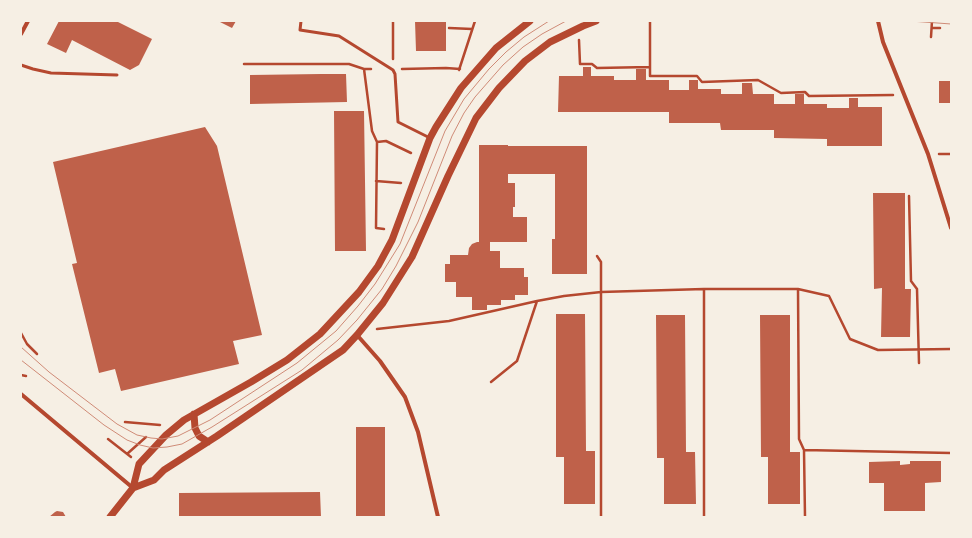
<!DOCTYPE html>
<style>
body{margin:0}
#map{position:relative;width:972px;height:538px;overflow:hidden;background:#f6efe4;font-family:"Noto Sans",sans-serif}
canvas{display:block}
.frame{position:absolute;inset:0;border:22px solid #f6efe4;pointer-events:none}
</style>
<div id="map">
<canvas width="972" height="538"></canvas>
<div class="frame"></div>
</div>
<script>
const g = document.querySelector('canvas').getContext('2d');
g.lineJoin = 'round';
function fill(path, color) { g.fillStyle = color; g.fill(path, 'evenodd'); }
const shape = rows => new Path2D(rows.map(r => 'M' + r).join(''));
function stroke(path, color, width, dash) { g.strokeStyle = color; g.lineWidth = width; g.lineCap = dash ? 'butt' : 'round'; g.setLineDash(dash || []); g.stroke(path); }
fill(shape([
 [59,21,116,21,152,39,139,65,130,70,72,40,66,53,47,44],
 [218,21,236,21,232,28],
 [415,21,446,21,446,51,416,51],
 [583,67,591,67,591,76,614,76,614,80,636,80,636,69,646,69,646,80,669,80,669,90,689,90,689,80,698,80,698,89,721,89,721,94,742,94,742,83,752,83,753,94,774,94,774,104,795,104,795,94,804,94,804,104,827,104,827,108,849,108,849,98,858,98,858,107,882,107,882,146,827,146,827,139,774,138,774,130,721,130,720,123,669,123,669,112,558,112,559,76,583,76],
 [321,74,346,74,347,102,250,104,250,75],
 [939,81,951,81,951,103,939,103],
 [334,111,364,111,366,251,335,251],
 [205,127,217,146,262,335,233,341,239,364,121,391,115,369,99,373,72,264,77,263,53,162],
 [479,145,508,145,508,146,587,146,587,274,552,274,552,239,555,239,555,174,508,174,508,183,515,183,515,207,513,207,513,217,527,217,527,242,490,242,490,251,500,251,500,268,524,268,524,277,528,277,528,295,515,295,515,300,501,300,501,305,487,305,487,310,472,310,472,297,456,297,456,282,445,282,445,264,450,264,450,255,468,255,469,248,472,244,477,242,479,242],
 [873,193,905,193,905,289,911,289,910,337,881,337,882,288,874,289],
 [556,314,585,314,586,451,595,451,595,504,564,504,564,457,556,457],
 [656,315,685,315,686,452,695,452,696,504,664,504,664,458,657,458],
 [760,315,790,315,790,452,800,452,800,504,768,504,768,457,761,457],
 [356,427,385,427,385,517,356,517],
 [900,461,900,465,910,464,910,461,941,461,941,482,925,483,925,511,884,511,884,483,869,483,869,462],
 [320,492,321,517,179,517,179,493],
 [57,511,63,512,66,517,49,517,55,512]
]), '#bf614a');
stroke(shape([
 [393,21,393,59],
 [449,28,472,29],
 [932,28,940,28],
 [931,37,932,21],
 [579,40,580,64,592,64,597,68,650,67,650,76,697,76,702,82,758,80,781,93,805,92,809,96,893,95],
 [244,64,349,64,364,69,371,69],
 [650,67,650,21],
 [364,69,372,131,377,142,376,228,384,229],
 [402,69,446,68,460,69],
 [459,70,475,21],
 [377,142,386,141,411,153],
 [939,154,951,154],
 [376,181,401,183],
 [909,196,911,281,917,289,919,363],
 [597,256,601,262,601,517],
 [798,289,799,439,804,450,805,517],
 [377,329,449,321,537,301,564,296,601,292,704,289,798,289,829,296,850,339,878,350,951,349],
 [21,333,27,344,37,354],
 [21,375,26,376],
 [491,382,517,361,537,301],
 [125,422,160,425],
 [108,439,131,457],
 [804,450,951,453],
 [127,454,146,437],
 [704,517,704,289]
]), '#b5482f', 2.5);
stroke(shape([
 [301,21,300,30,339,36,393,70,395,74,398,122,430,138],
 [21,65,33,69,51,73,117,75]
]), '#b5482f', 3);
stroke(shape([
 [878,21,883,42,928,154,951,228],
 [21,34,28,21],
 [357,335,380,361,405,397,418,432,438,517],
 [21,394,133,488]
]), '#b5482f', 4);
stroke(shape([
 [194,414,195,428,199,436,208,442],
 [133,488,154,480,164,470,217,436,343,350,357,335,383,303,412,257,448,176,476,118,499,88,525,61,550,42,583,26,596,21],
 [110,517,133,488,139,464,166,435,184,420,251,382,287,360,320,334,359,292,378,266,392,240,430,138,436,127,461,88,496,48,530,21]
]), '#b5482f', 7);
stroke(shape([
 [910,21,951,24],
 [21,347,49,372,117,424,137,435,151,438,162,439,178,436,210,420,297,363,336,331,358,306,375,284,400,244,445,131,464,99,489,69,506,52,524,37,549,21],
 [21,360,104,425,127,440,140,445,153,448,167,447,182,444,212,427,302,370,338,340,357,320,382,289,396,266,418,222,452,136,464,113,475,97,503,65,523,47,542,34,566,21]
]), '#cf8b77', 1);
</script>
